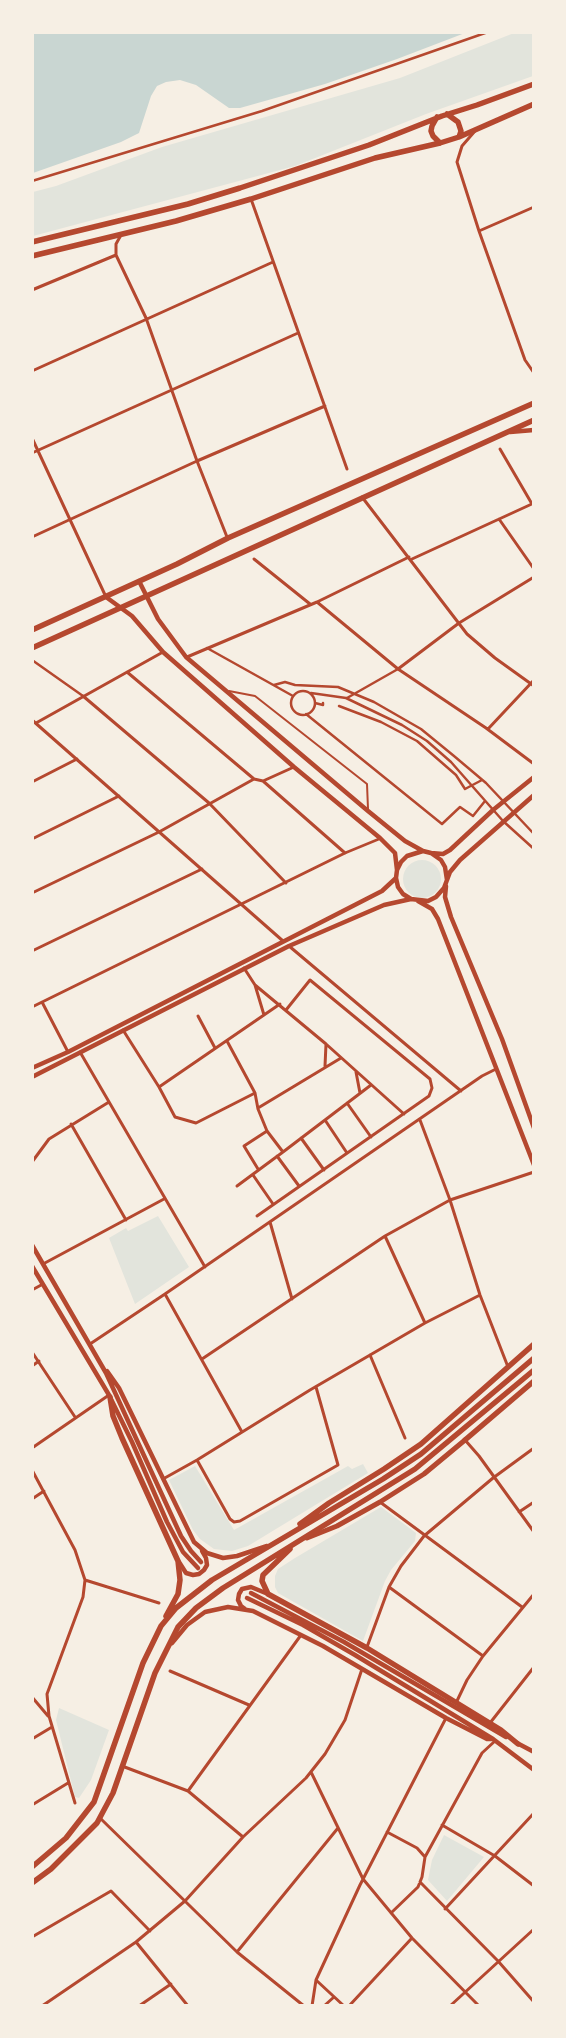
<!DOCTYPE html>
<style>
body{margin:0}
#map{position:relative;width:566px;height:2038px;overflow:hidden;background:#f6efe4;font-family:"Nunito Sans",sans-serif}
canvas{display:block}
.frame{position:absolute;inset:0;border:34px solid #f6efe4;pointer-events:none}
</style>
<div id="map">
<canvas width="566" height="2038"></canvas>
<div class="frame"></div>
</div>
<script>
const g = document.querySelector('canvas').getContext('2d');
g.lineJoin = 'round';
function fill(path, color) { g.fillStyle = color; g.fill(path, 'evenodd'); }
const shape = rows => new Path2D(rows.map(r => 'M' + r).join(''));
function stroke(path, color, width, dash) { g.strokeStyle = color; g.lineWidth = width; g.lineCap = dash ? 'butt' : 'round'; g.setLineDash(dash || []); g.stroke(path); }
fill(shape([
 [514,33,533,33,533,76,426,114,295,166,33,236,33,192,56,186,162,147,400,78],
 '403 879a19 19 0 1 1 38 0a19 19 0 1 1-38 0Z',
 [158,1216,189,1267,135,1304,109,1238,126,1228,128,1231],
 [363,1464,368,1473,248,1546,232,1551,214,1549,200,1539,193,1530,169,1480,195,1466,234,1530,348,1466,352,1469],
 [381,1507,416,1533,415,1541,391,1570,385,1581,363,1641,278,1593,275,1587,275,1576,278,1569,295,1558],
 [59,1708,109,1730,91,1780,79,1798,75,1797,56,1720],
 [444,1835,484,1857,447,1901,428,1880,432,1860]
]), '#e2e4dc');
fill(shape([
 [32,33,33,32,465,33,397,59,325,84,240,108,229,108,196,85,180,80,166,82,157,86,151,96,139,133,121,142,33,173]
]), '#c9d6d2');
stroke(shape([
 [229,691,255,696,367,784,368,809]
]), '#b5482f', 2);
stroke(shape([
 [32,181,262,111,488,32],
 [207,648,293,696],
 [32,660,83,696],
 [274,685,285,682,295,685,338,687,374,702,421,729,454,756,486,783,534,834],
 '291 703a12 12 0 1 1 24 0a12 12 0 1 1-24 0Z',
 [311,693,346,698,402,725,427,741,451,762,503,821,534,849],
 [347,698,398,669],
 [315,703,323,705,323,703],
 [339,706,381,722,417,741,456,775,465,789,482,780],
 [306,714,442,824,460,807,473,816,485,801],
 [345,853,379,839]
]), '#b5482f', 2.5);
stroke(shape([
 [475,131,462,146,457,162,479,231,525,360,534,373],
 [251,199,347,469],
 [479,231,534,207],
 [121,235,116,244,116,255,146,318,197,461,227,537],
 [32,290,116,255],
 [32,371,273,262],
 [32,438,106,597],
 [500,449,532,504],
 [32,453,298,333],
 [362,497,467,634,495,658,534,686],
 [499,519,534,569],
 [32,537,197,461,325,406],
 [254,559,310,604],
 [412,559,534,503],
 [317,602,398,669,486,728,534,764],
 [187,657,317,602,409,557],
 [398,669,459,623,534,577],
 [127,672,254,779],
 [83,696,209,803,286,883],
 [32,720,283,941],
 [36,723,163,652],
 [488,729,534,680],
 [32,782,77,759],
 [32,839,119,796],
 [32,893,159,832,254,779,263,781,294,767],
 [289,946,461,1091],
 [32,951,202,869],
 [244,968,255,985,326,1044,404,1114],
 [255,985,264,1015],
 [42,1002,68,1052],
 [32,1007,345,853,263,781],
 [198,1016,215,1048],
 [123,1030,159,1087,175,1117,196,1123,255,1093],
 [227,1041,255,1093,258,1109,267,1131,283,1152,371,1085],
 [80,1052,205,1267],
 [325,1066,326,1044],
 [356,1072,360,1093],
 [159,1087,280,1004],
 [347,1103,371,1137],
 [258,1108,341,1058],
 [325,1120,347,1153],
 [420,1120,450,1200,480,1295,508,1367],
 [71,1124,126,1220],
 [301,1138,324,1170],
 [277,1156,299,1186],
 [32,1162,49,1139,109,1102],
 [258,1169,244,1146,267,1131],
 [253,1175,273,1204],
 [237,1186,283,1152],
 [257,1216,429,1096,432,1088,430,1079,310,980,286,1010],
 [270,1222,292,1299],
 [385,1236,425,1323],
 [43,1264,164,1199],
 [32,1290,43,1284],
 [165,1294,242,1432],
 [90,1344,165,1294,482,1076,496,1069],
 [32,1352,75,1417],
 [370,1355,405,1438],
 [202,1359,385,1236,450,1200,534,1172],
 [32,1366,39,1361],
 [465,1440,479,1456,534,1532],
 [32,1448,109,1395],
 [197,1460,230,1519,234,1522,240,1521,338,1465,316,1387],
 [32,1470,75,1550,85,1580,83,1597,47,1694,49,1716,75,1803],
 [163,1479,197,1460,310,1390,425,1323,480,1295],
 [32,1499,44,1491],
 [380,1502,522,1607],
 [519,1512,534,1502],
 [85,1580,159,1603],
 [389,1587,483,1656],
 [367,1647,389,1587,401,1566,424,1536,493,1478,534,1448],
 [170,1671,249,1705],
 [32,1697,48,1716],
 [456,1703,467,1680,483,1656,534,1594],
 [490,1723,534,1667],
 [32,1739,52,1727],
 [122,1766,188,1791,243,1837],
 [311,1772,363,1879,412,1938,479,2006],
 [188,1791,301,1635],
 [32,1805,68,1783],
 [100,1818,237,1952,304,2006],
 [442,1825,495,1856,534,1886],
 [387,1832,417,1848,425,1857],
 [420,1882,498,1961,534,2002],
 [445,1909,534,1813],
 [391,1913,418,1887,422,1877,425,1857,482,1753,495,1741],
 [32,1937,111,1891,150,1931],
 [136,1942,188,2006],
 [237,1952,338,1828],
 [316,1980,344,2006],
 [42,2006,136,1942,185,1901,243,1837,306,1778,325,1754,345,1720,362,1669],
 [139,2006,171,1984],
 [312,2006,316,1980,360,1885,446,1718],
 [324,2006,334,1997],
 [349,2006,412,1938],
 [450,2006,534,1929]
]), '#b5482f', 3);
stroke(shape([
 [510,432,534,430],
 [139,581,158,619,186,657,368,811,405,841,423,851],
 [106,597,132,616,163,652,294,767,380,838,395,853,397,870],
 [431,853,443,854,450,850,493,810,534,777],
 [447,880,445,867,441,860,431,853,423,851,407,856,401,862,397,870,396,878,398,887,403,894,411,899,428,901,436,897,444,888,450,872,460,860,534,795],
 [446,886,445,897,451,917,502,1039,534,1128],
 [418,901,432,909,438,919,534,1165],
 [32,1068,68,1052,382,891,396,878],
 [32,1077,289,946,384,905,411,899],
 [32,1245,106,1373,181,1536,191,1551,201,1562],
 [32,1266,109,1395,132,1442,167,1522,183,1552,198,1568],
 [107,1371,119,1388,194,1542,207,1553,223,1558,237,1556,267,1546],
 [179,1562,186,1573,193,1575,199,1574,204,1570,207,1565,206,1558,202,1551],
 [251,1593,344,1642,506,1737],
 [247,1598,303,1625,355,1655,493,1739,534,1770],
 [245,1609,241,1606,238,1600,239,1594,242,1589,251,1587,268,1594],
 [172,1643,187,1625,205,1612,228,1607,253,1611,323,1646,446,1718,487,1739,493,1739],
 [517,1743,534,1752]
]), '#b5482f', 4.5);
stroke(shape([
 [307,1538,337,1526,380,1502,424,1474,465,1440]
]), '#b5482f', 5);
stroke(shape([
 [447,114,458,122,461,131,459,137],
 [437,117,432,126,431,131,433,136,440,143],
 [32,242,188,204,240,188,369,145,442,116,477,105,534,84],
 [32,256,176,221,251,199,375,158,440,143,459,137,534,104],
 [110,1397,113,1416,122,1438,178,1561,180,1580,178,1594,166,1616],
 [465,1440,534,1381],
 [300,1524,329,1503,384,1469,421,1444,534,1344],
 [290,1549,263,1575,262,1581,268,1594,367,1648,501,1730,518,1744],
 [32,1867,66,1838,94,1802,143,1663,161,1626,176,1608,212,1580,383,1479,421,1454,534,1358],
 [32,1883,51,1869,97,1823,113,1793,155,1673,178,1627,196,1608,223,1588,415,1469,534,1370]
]), '#b5482f', 5.5);
stroke(shape([
 [32,630,177,564,228,538,534,403],
 [32,648,534,420]
]), '#b5482f', 5.5);
</script>
